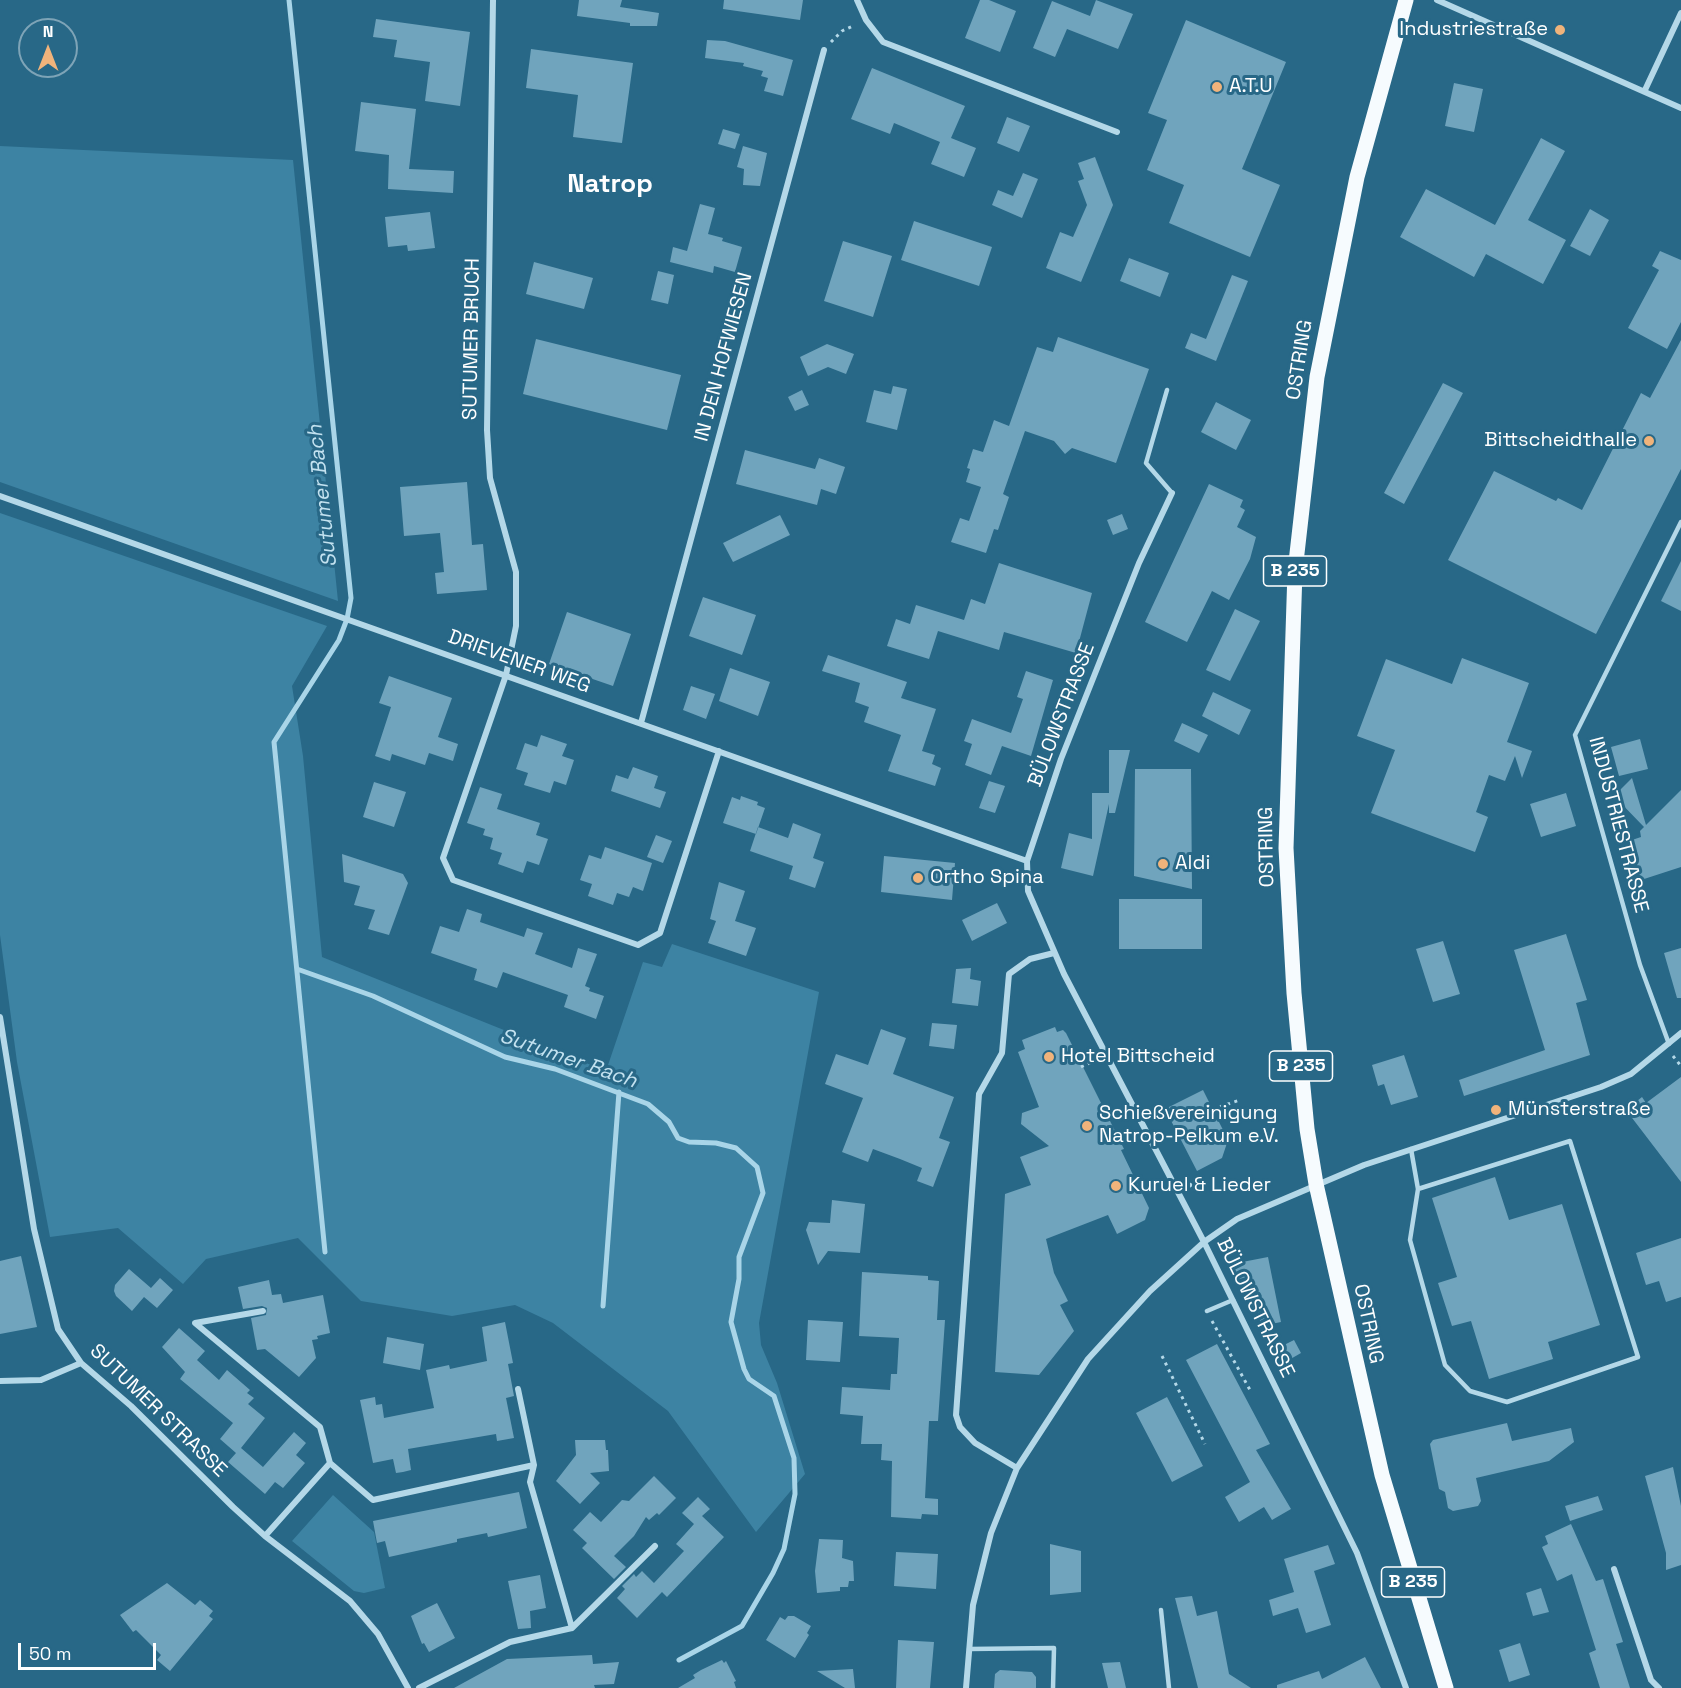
<!DOCTYPE html>
<meta charset="utf-8">
<style>
body{margin:0}
#map{position:relative;width:1681px;height:1688px;overflow:hidden;background:#286887;font-family:"Space Grotesk",sans-serif}
canvas{display:block}
.north{position:absolute;left:18px;top:18px;width:60px;height:60px;box-sizing:border-box;background:#286887;border:2px solid #7ea4b7;border-radius:50%;rotate:0deg;font-size:16px;font-weight:700;line-height:24px;text-align:center;color:#fff}
.north::after{content:'';display:block;margin:auto;width:21px;height:27px;background:#f0b37b;clip-path:polygon(50% 0,100% 100%,50% 72%,0 100%)}
.scale{position:absolute;left:18px;top:1643px;width:138px;height:27px;box-sizing:border-box;border:3px solid #fff;border-top:0;padding-left:8px;font-size:18px;line-height:21px;white-space:nowrap;color:#fff;-webkit-text-stroke:4px #286887;paint-order:stroke}
</style>
<div id="map">
<canvas width="1681" height="1688"></canvas>
<div class="north">N</div>
<div class="scale">50 m</div>
</div>
<script>
const g = document.querySelector('canvas').getContext('2d');
g.lineJoin = 'round';
function fill(path, color) { g.fillStyle = color; g.fill(path, 'evenodd'); }
const shape = rows => new Path2D(rows.map(r => 'M' + r).join(''));
function stroke(path, color, width, dash) { g.strokeStyle = color; g.lineWidth = width; g.lineCap = dash ? 'butt' : 'round'; g.setLineDash(dash || []); g.stroke(path); }
function label(font, color, halo, rows, align = 'center') {
  g.font = font + ' "Space Grotesk",sans-serif'; g.lineWidth = 6; g.setLineDash([]); g.textBaseline = 'middle'; g.strokeStyle = halo; g.fillStyle = color; for (const [text, x, y, turn = 0] of rows) {
    g.save(); g.translate(x, y); g.rotate((+turn || 0) * Math.PI / 180); g.textAlign = isNaN(turn) ? turn : align; if (halo) g.strokeText(text, 0, 0); g.fillText(text, 0, 0); g.restore();
  }
}
fill(shape([
 [0,146,293,160,338,601,0,482],
 [0,513,327,626,292,686,303,756,322,957,606,1071,643,962,662,967,672,944,819,992,759,1323,761,1345,777,1383,805,1474,756,1532,668,1411,553,1323,515,1305,452,1316,361,1301,298,1238,206,1259,183,1284,118,1228,50,1237,17,1062,0,935],
 [333,1495,374,1532,385,1588,364,1593,354,1591,292,1541]
]), '#3d83a3');
stroke(shape([
 [289,0,351,598,347,619,339,640,274,742,325,1252],
 [297,969,373,996,505,1057,555,1069,648,1104,669,1122,678,1138,689,1142,716,1143,736,1148,757,1167,763,1193,739,1257,739,1279,731,1322,744,1369,749,1379,774,1396,794,1458,795,1494,784,1549,773,1573,742,1626,679,1660],
 [603,1306,619,1092]
]), '#a9d5e8', 5);
fill(shape([
 [579,0,622,0,620,7,659,13,657,26,630,26,630,23,577,16],
 [724,0,803,0,800,20,723,9],
 [980,0,989,0,1016,11,1000,52,965,38],
 [1096,0,1133,14,1118,49,1067,29,1055,57,1033,48,1052,1,1090,16],
 [376,19,470,32,460,106,425,101,430,62,394,57,397,40,373,37],
 [1186,20,1286,62,1242,169,1280,185,1250,257,1169,223,1184,185,1147,170,1167,120,1148,113],
 [707,40,725,41,793,60,783,96,764,91,768,78,761,76,763,71,743,66,744,63,705,58],
 [531,49,633,63,622,143,573,137,578,95,526,88],
 [872,68,965,106,951,138,976,148,964,177,931,164,940,142,894,123,890,134,851,119],
 [1454,83,1483,89,1474,132,1445,126],
 [361,102,416,109,409,169,454,171,453,193,388,189,389,155,355,151],
 [1007,117,1030,126,1019,152,997,143],
 [723,129,740,134,735,149,718,144],
 [1541,138,1565,151,1528,220,1566,240,1543,284,1486,254,1474,277,1400,237,1426,189,1495,225],
 [743,146,767,153,760,186,743,185,744,169,737,167],
 [1095,157,1113,205,1081,282,1046,268,1060,232,1073,237,1087,205,1078,181,1084,179,1078,163],
 [1023,173,1038,179,1022,218,992,205,998,190,1013,196],
 [700,204,715,208,708,234,723,238,722,241,742,247,735,272,714,266,713,273,670,262,673,247,687,251],
 [1590,209,1609,220,1590,256,1570,246],
 [430,212,435,248,408,251,407,245,388,247,385,217],
 [914,221,992,247,979,286,901,260],
 [843,241,892,256,873,317,824,301],
 [1660,251,1681,260,1681,322,1667,349,1628,328,1659,270,1652,266],
 [1129,258,1169,273,1160,297,1120,281],
 [534,262,593,278,584,309,526,294],
 [658,271,674,275,668,304,651,300],
 [1232,275,1248,281,1216,361,1185,348,1191,333,1206,339],
 [1058,337,1149,369,1116,463,1072,448,1065,454,1054,441,1025,431,1003,494,1009,497,998,530,994,529,986,553,951,542,960,518,969,521,981,487,966,482,970,469,967,468,973,449,983,452,994,420,1009,426,1037,347,1053,352],
 [536,339,681,375,667,430,523,394],
 [1681,340,1681,469,1596,634,1448,560,1494,471,1556,501,1558,498,1582,510,1641,393,1650,398],
 [827,344,854,354,846,374,828,367,808,376,800,357],
 [1443,383,1463,393,1404,504,1384,493],
 [893,386,907,389,897,430,866,422,874,390,891,394],
 [802,390,809,405,795,411,788,397],
 [1216,402,1251,420,1236,450,1201,432],
 [745,450,815,469,819,458,845,467,836,494,821,489,817,505,736,484],
 [467,482,472,545,483,544,487,590,437,594,435,573,444,572,440,533,404,536,400,487],
 [1209,484,1243,500,1240,507,1245,510,1237,527,1256,537,1250,559,1229,600,1212,591,1187,642,1145,622],
 [1122,514,1128,529,1113,535,1107,520],
 [780,515,790,535,733,562,723,543],
 [1681,561,1681,611,1661,601],
 [999,563,1092,593,1076,653,1004,632,999,650,938,631,929,659,887,646,896,619,910,624,916,605,964,620,971,599,985,604],
 [703,597,756,615,742,655,689,636],
 [1235,609,1260,621,1230,681,1206,670],
 [567,612,631,634,613,686,549,664],
 [828,655,907,682,901,698,936,709,922,751,935,755,932,764,941,768,935,786,888,771,901,735,864,722,869,707,855,702,860,683,822,671],
 [1462,658,1529,683,1507,742,1532,751,1522,778,1515,756,1505,781,1489,775,1476,812,1488,817,1475,852,1371,813,1395,750,1357,736,1386,659,1452,684],
 [730,668,770,682,758,716,719,701],
 [1026,671,1053,680,1031,756,1002,746,991,775,965,765,972,744,964,741,972,719,1011,733,1023,699,1017,697],
 [389,676,452,698,438,737,458,744,453,761,429,753,425,765,392,754,390,761,375,756,391,707,379,703],
 [691,686,715,694,706,719,683,710],
 [1213,692,1251,710,1239,735,1202,716],
 [1182,723,1208,735,1199,753,1174,741],
 [541,735,567,744,562,756,574,760,566,785,554,781,550,793,524,785,528,773,516,769,525,743,537,747],
 [1640,739,1648,769,1619,776,1611,747],
 [1109,750,1130,750,1115,813,1109,813,1109,804,1093,876,1061,868,1069,833,1092,839,1092,793,1109,793],
 [633,767,658,776,654,788,666,792,660,808,611,791,616,775,628,779],
 [1135,769,1191,769,1192,889,1134,876],
 [1632,778,1646,825,1681,790,1681,867,1641,880,1629,841,1641,837,1640,831,1644,827,1614,796],
 [989,781,1005,786,995,813,979,808],
 [374,782,406,792,394,827,363,817],
 [480,787,502,794,497,809,540,823,536,835,548,839,539,865,527,861,523,873,498,864,502,853,490,849,493,838,483,835,485,829,467,823],
 [1566,793,1576,826,1541,837,1530,804],
 [741,796,758,802,757,805,765,808,756,834,723,823,732,797,740,800],
 [793,823,821,834,813,858,824,862,815,888,789,879,793,866,750,851,758,827,788,838],
 [656,835,672,841,663,863,647,857],
 [605,847,652,863,643,891,633,887,629,897,617,893,613,905,588,896,592,884,580,880,589,855,601,859],
 [342,854,403,874,408,883,389,935,368,929,375,910,354,905,360,886,344,882],
 [884,856,955,863,952,900,881,892],
 [719,882,745,891,735,921,756,928,746,956,708,943,716,921,710,919],
 [1119,899,1202,899,1202,949,1119,949],
 [997,903,1007,923,972,941,962,920],
 [467,909,482,914,480,922,524,937,527,928,543,933,535,954,572,968,578,948,597,954,585,986,590,988,589,991,604,996,596,1019,564,1007,568,995,503,972,497,988,474,980,477,969,431,953,440,926,459,932],
 [1566,934,1587,1000,1576,1003,1590,1055,1464,1096,1459,1080,1545,1050,1514,950],
 [1443,941,1460,994,1433,1002,1416,949],
 [1681,948,1681,998,1677,998,1664,953],
 [971,968,970,979,981,981,978,1006,952,1003,956,969],
 [932,1023,957,1025,954,1049,929,1046],
 [1055,1027,1057,1032,1063,1030,1066,1033,1124,1149,1121,1150,1149,1208,1145,1220,1117,1234,1108,1215,1046,1239,1054,1273,1068,1301,1060,1305,1074,1331,1039,1375,995,1372,1005,1194,1031,1185,1020,1157,1049,1146,1021,1124,1022,1113,1039,1107,1018,1052,1025,1049,1022,1040],
 [881,1029,906,1038,893,1074,954,1097,939,1138,950,1142,933,1187,917,1181,922,1168,900,1159,873,1149,868,1162,842,1152,863,1098,825,1084,836,1054,868,1065],
 [1404,1055,1418,1097,1391,1105,1384,1084,1378,1086,1372,1065],
 [1681,1077,1681,1182,1626,1110,1642,1097,1646,1103],
 [1203,1090,1228,1140,1222,1158,1197,1171,1165,1109],
 [1495,1177,1509,1220,1562,1204,1600,1325,1548,1342,1553,1359,1489,1379,1471,1321,1452,1326,1438,1283,1457,1277,1432,1198],
 [832,1200,865,1204,860,1253,828,1251,818,1265,806,1230,809,1222,830,1223],
 [1681,1238,1681,1297,1666,1302,1659,1281,1646,1285,1636,1253],
 [21,1256,37,1327,0,1334,0,1261],
 [1268,1257,1281,1322,1261,1326,1258,1311,1254,1311,1247,1277,1235,1280,1232,1264],
 [129,1269,151,1288,160,1278,173,1290,157,1308,144,1297,132,1311,116,1296,114,1291,115,1285],
 [862,1272,928,1276,928,1280,939,1281,937,1320,945,1320,938,1421,929,1421,925,1498,938,1499,938,1515,922,1514,921,1519,891,1517,892,1461,881,1460,882,1444,861,1444,863,1416,840,1414,842,1387,890,1390,891,1374,897,1374,899,1338,859,1336],
 [269,1280,272,1295,281,1294,283,1303,323,1295,330,1333,317,1336,318,1339,312,1340,316,1358,299,1377,265,1349,257,1350,251,1318,266,1315,267,1308,262,1306,243,1309,238,1287],
 [808,1320,843,1322,840,1362,806,1360],
 [505,1322,513,1363,508,1364,514,1396,506,1398,514,1438,497,1441,496,1434,408,1449,411,1470,403,1472,396,1473,393,1459,373,1463,360,1400,375,1397,376,1405,382,1404,384,1418,434,1408,426,1370,449,1365,450,1369,487,1361,482,1327],
 [179,1328,205,1351,197,1360,219,1380,227,1370,250,1390,247,1393,254,1398,248,1404,265,1418,241,1448,263,1467,294,1432,306,1443,296,1455,305,1463,283,1488,275,1482,265,1494,228,1462,236,1453,220,1439,233,1423,180,1379,185,1372,162,1347],
 [387,1337,424,1344,420,1370,383,1363],
 [1294,1340,1301,1353,1287,1361,1282,1346],
 [1217,1344,1270,1444,1256,1450,1291,1509,1272,1520,1264,1507,1239,1522,1225,1497,1250,1482,1186,1360],
 [1167,1397,1203,1466,1172,1482,1136,1413],
 [1507,1423,1512,1441,1571,1428,1574,1442,1549,1461,1476,1478,1481,1501,1478,1506,1453,1511,1448,1508,1445,1492,1439,1489,1430,1444,1433,1440],
 [575,1440,605,1440,606,1450,608,1450,609,1471,590,1473,600,1483,580,1504,556,1481,576,1455],
 [1673,1467,1681,1506,1681,1565,1666,1570,1666,1553,1645,1476],
 [654,1476,676,1498,659,1515,657,1513,649,1520,646,1517,634,1536,614,1556,626,1567,614,1579,582,1548,587,1543,573,1530,590,1512,601,1522,622,1500,629,1501],
 [519,1492,527,1528,488,1537,487,1533,457,1539,457,1542,389,1557,385,1541,377,1543,373,1521],
 [1598,1496,1603,1510,1570,1521,1565,1506],
 [698,1497,710,1509,702,1516,724,1537,667,1597,662,1592,637,1618,617,1598,625,1589,622,1586,634,1574,636,1577,642,1571,654,1583,684,1551,676,1544,694,1524,682,1513],
 [1571,1524,1596,1581,1603,1579,1623,1642,1616,1644,1630,1688,1600,1688,1589,1653,1596,1650,1572,1574,1557,1581,1542,1547,1548,1544,1545,1536],
 [819,1539,843,1540,842,1558,853,1561,854,1581,849,1581,848,1587,840,1587,840,1591,817,1593,815,1571],
 [1050,1544,1081,1551,1081,1592,1050,1595],
 [1328,1545,1335,1564,1314,1571,1331,1625,1306,1633,1298,1608,1273,1616,1269,1600,1294,1592,1284,1559],
 [896,1552,938,1554,936,1589,894,1586],
 [540,1575,546,1608,530,1611,531,1628,518,1629,508,1581],
 [167,1583,195,1605,200,1600,213,1611,209,1616,213,1619,170,1671,157,1660,161,1655,136,1630,133,1632,120,1615],
 [1541,1588,1549,1612,1533,1616,1526,1593],
 [1192,1596,1197,1616,1217,1611,1229,1674,1251,1688,1198,1688,1175,1598],
 [437,1603,455,1638,429,1652,424,1643,422,1644,411,1616],
 [788,1616,794,1616,811,1626,807,1633,809,1635,795,1658,766,1640,780,1617,785,1620],
 [898,1640,934,1642,930,1688,896,1688],
 [1520,1643,1530,1675,1509,1682,1499,1650],
 [592,1655,593,1664,619,1662,614,1684,594,1685,595,1688,454,1688,507,1659],
 [1365,1657,1381,1688,1277,1688,1277,1685,1319,1671,1322,1679],
 [722,1660,724,1663,726,1661,736,1681,734,1682,736,1688,678,1688,695,1678,693,1675,701,1670],
 [1120,1662,1126,1688,1108,1688,1102,1663],
 [853,1669,855,1688,845,1688,817,1671],
 [1000,1670,1032,1672,1036,1677,1036,1688,994,1688,995,1674]
]), '#70a4bd');
stroke(shape([
 [831,42,842,31,855,25],
 [1673,1056,1681,1066],
 [1081,1067,1096,1060],
 [1213,1109,1240,1100],
 [1212,1321,1250,1390],
 [1162,1356,1205,1444]
]), '#b4d8e8', 3, [3, 4.5]);
stroke(shape([
 [1167,390,1146,463,1172,493],
 [1669,1044,1640,965,1575,735,1681,522],
 [1138,1116,1149,1111],
 [1411,1149,1418,1189,1570,1141,1638,1357,1507,1402,1470,1391,1445,1365,1410,1240,1418,1189],
 [1178,1192,1190,1185],
 [1207,1311,1233,1300],
 [1161,1610,1169,1688],
 [969,1649,1054,1648,1053,1688]
]), '#b4d8e8', 4.5);
stroke(shape([
 [493,0,487,430,490,478,516,572,516,626,506,675,443,858,453,880,638,945,660,933,719,751],
 [857,0,866,20,883,42,1117,132],
 [1437,0,1681,108],
 [1645,90,1681,13],
 [1172,493,1139,563,1061,759,1027,861,1028,891,1064,974,1204,1242,1357,1553,1406,1688],
 [0,496,1027,861],
 [641,723,824,50],
 [0,1017,34,1229,58,1329,81,1363,131,1406,233,1507,265,1536,350,1601,378,1634,408,1688],
 [263,1311,195,1323,320,1427,330,1463,373,1500,534,1465,530,1482,572,1628,510,1642,419,1688],
 [0,1381,41,1380,81,1363],
 [518,1389,534,1465],
 [1017,1468,975,1443,960,1427,956,1415,979,1094,1002,1053,1009,974,1030,959,1054,953],
 [265,1536,330,1463],
 [1614,1569,1651,1680,1659,1688],
 [572,1628,655,1546],
 [966,1688,973,1605,991,1533,1017,1468,1088,1359,1150,1291,1204,1242,1237,1219,1364,1165,1601,1087,1631,1074,1681,1033]
]), '#b4d8e8', 6);
stroke(shape([
 [1406,0,1357,177,1317,377,1295,571,1286,848,1294,993,1307,1129,1316,1184,1382,1475,1446,1688]
]), '#f6fbfe', 15);
for (const [x, y, r, color] of [
 [1560,30,6,"#f0b37b"],
 [1217,87,6,"#f0b37b"],
 [1649,441,6,"#f0b37b"],
 [1163,864,6,"#f0b37b"],
 [918,878,6,"#f0b37b"],
 [1049,1057,6,"#f0b37b"],
 [1496,1110,6,"#f0b37b"],
 [1087,1126,6,"#f0b37b"],
 [1116,1186,6,"#f0b37b"]
]) { const dot = new Path2D(); dot.arc(x, y, r, 0, 2 * Math.PI); g.fillStyle = color; g.fill(dot); stroke(dot, '#286887', 2); }
for (const [x, y, w] of [
 [1295,571,63],
 [1301,1066,63],
 [1413,1582,63]
]) { const box = new Path2D(); box.roundRect(x - w / 2, y - 15, w, 30, 4.5); g.fillStyle = '#286887'; g.fill(box); stroke(box, '#fff', 1.5); }
label('bold 18px', '#fff', null, [
 ["B 235",1295,571],
 ["B 235",1301,1066],
 ["B 235",1413,1582]
]);
label('20px', '#fff', '#286887', [
 ["Industriestraße",1548,30,"right"],
 ["A.T.U",1229,87],
 ["Bittscheidthalle",1637,441,"right"],
 ["Aldi",1175,864],
 ["Ortho Spina",930,878],
 ["Hotel Bittscheid",1061,1057],
 ["Münsterstraße",1508,1110],
 ["Schießvereinigung",1099,1114],
 ["Natrop-Pelkum e.V.",1099,1137],
 ["Kuruel & Lieder",1128,1186]
], 'left');
label('20px', '#fff', '#286887', [
 ["SUTUMER BRUCH",472,339,-89],
 ["IN DEN HOFWIESEN",724,357,-75],
 ["OSTRING",1300,360,-81],
 ["DRIEVENER WEG",519,662,20],
 ["BÜLOWSTRASSE",1062,715,-69],
 ["INDUSTRIESTRASSE",1618,825,75],
 ["OSTRING",1267,847,-91],
 ["BÜLOWSTRASSE",1255,1308,64],
 ["OSTRING",1368,1324,78],
 ["SUTUMER STRASSE",158,1411,44]
]);
label('italic 21px', '#c3e2f0', '#286887', [
 ["Sutumer Bach",323,496,-96],
 ["Sutumer Bach",568,1059,19]
]);
label('bold 26px', '#fff', '#286887', [
 ["Natrop",610,185]
]);
</script>
